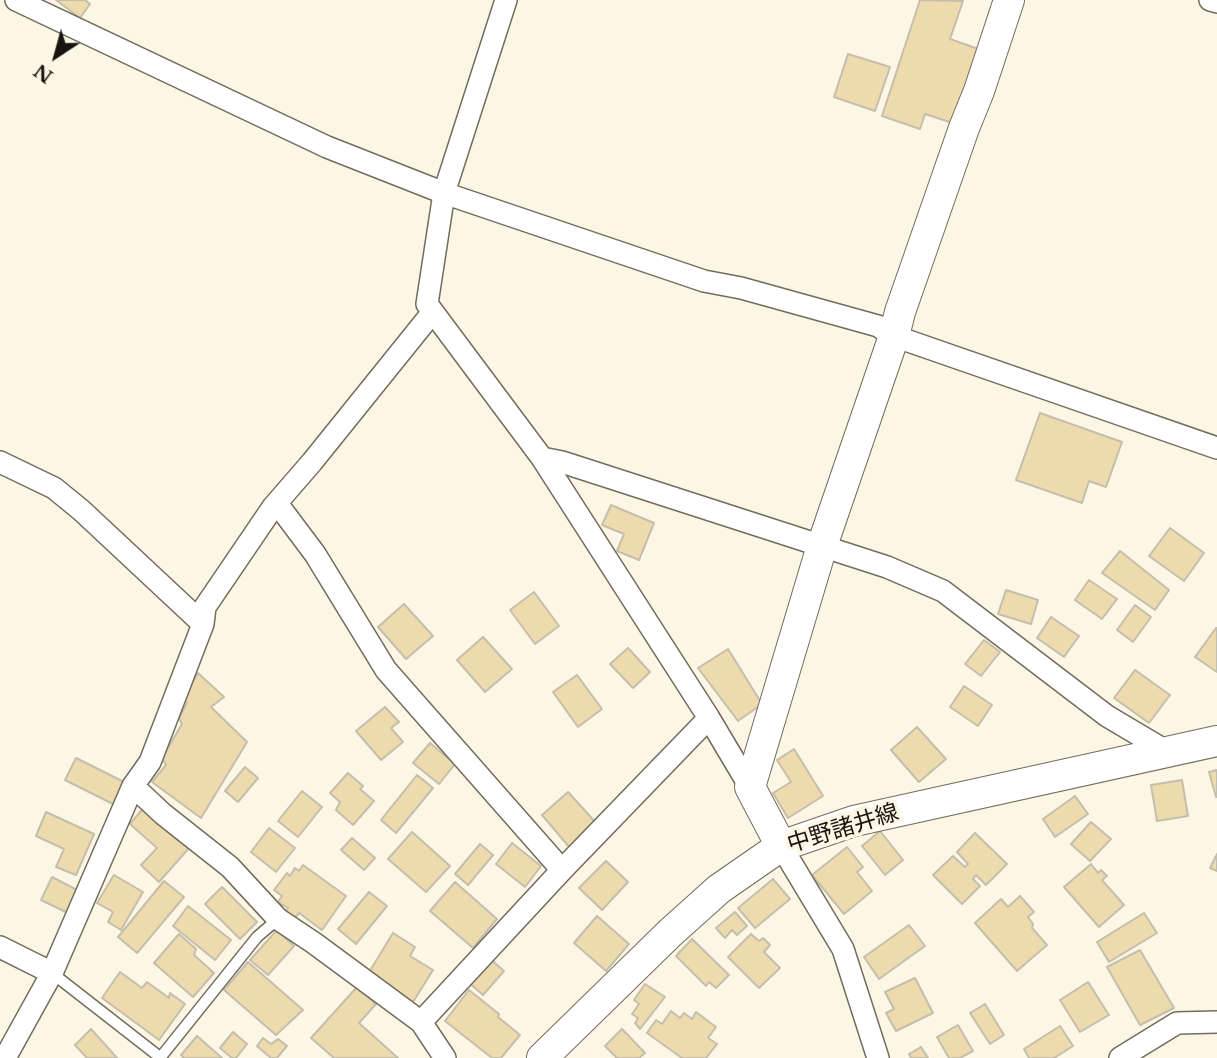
<!DOCTYPE html>
<meta charset="utf-8">
<style>
body{margin:0}
#map{position:relative;width:1217px;height:1058px;overflow:hidden;background:#fdf6e4;font-family:"Libre Baskerville",serif}
canvas{display:block}
.north{position:absolute;left:21px;top:21px;width:70px;height:70px;-webkit-text-stroke:5px #fdf6e4;paint-order:stroke;rotate:216deg;font-size:19px;font-weight:700;line-height:28px;text-align:center;color:#17150f}
.north::after{content:'';display:block;margin:auto;width:24px;height:32px;background:#17150f;clip-path:polygon(50% 0,100% 100%,50% 72%,0 100%)}
</style>
<div id="map">
<canvas width="1217" height="1058"></canvas>
<div class="north">N</div>
</div>
<script>
const g = document.querySelector('canvas').getContext('2d');
g.lineJoin = 'round';
function fill(path, color) { g.fillStyle = color; g.fill(path, 'evenodd'); }
const shape = rows => new Path2D(rows.map(r => 'M' + r).join(''));
function stroke(path, color, width, dash) { g.strokeStyle = color; g.lineWidth = width; g.lineCap = dash ? 'butt' : 'round'; g.setLineDash(dash || []); g.stroke(path); }
function label(font, color, halo, rows, align = 'center') {
  g.font = font + ' "Libre Baskerville","Noto Sans JP",serif'; g.lineWidth = 7; g.setLineDash([]); g.textBaseline = 'middle'; g.strokeStyle = halo; g.fillStyle = color; for (const [text, x, y, turn = 0] of rows) {
    g.save(); g.translate(x, y); g.rotate((+turn || 0) * Math.PI / 180); g.textAlign = isNaN(turn) ? turn : align; if (halo) g.strokeText(text, 0, 0); g.fillText(text, 0, 0); g.restore();
  }
}
const building = shape([
 [56,0,85,0,90,4,80,18,56,0],
 [920,0,963,1,950,39,987,52,962,126,925,114,920,129,882,116,920,0],
 [848,54,890,67,875,111,834,97,848,54],
 [1040,413,1122,442,1106,487,1089,481,1082,503,1016,480,1040,413],
 [611,505,654,523,639,560,617,551,624,534,602,525,611,505],
 [1170,528,1204,553,1184,581,1149,556,1170,528],
 [1120,551,1169,590,1155,610,1102,573,1120,551],
 [1089,580,1117,599,1102,619,1075,600,1089,580],
 [1006,590,1038,600,1031,624,998,614,1006,590],
 [534,592,559,626,535,644,510,610,534,592],
 [404,604,433,636,406,659,378,627,404,604],
 [1135,605,1151,617,1133,642,1117,630,1135,605],
 [1051,617,1079,636,1064,657,1037,638,1051,617],
 [1216,628,1217,628,1217,672,1195,657,1216,628],
 [483,637,512,669,485,692,457,660,483,637],
 [984,640,1000,652,981,676,965,664,984,640],
 [628,648,650,672,633,688,610,664,628,648],
 [728,649,762,704,738,721,698,668,728,649],
 [1135,670,1170,695,1149,723,1114,698,1135,670],
 [198,673,224,697,211,707,247,742,201,818,152,782,166,765,162,758,182,724,179,718,187,703,182,700,198,673],
 [577,675,602,709,578,727,553,692,577,675],
 [964,686,992,705,978,726,950,707,964,686],
 [385,707,399,722,391,728,403,742,381,760,356,731,385,707],
 [917,727,946,759,919,782,891,750,917,727],
 [430,743,455,764,439,784,413,763,430,743],
 [794,749,823,796,788,818,773,793,791,782,777,760,794,749],
 [76,758,124,782,113,804,65,780,76,758],
 [245,767,258,778,238,802,225,791,245,767],
 [1217,770,1217,797,1216,797,1209,772,1217,770],
 [348,773,363,786,360,789,374,801,353,825,336,810,340,802,330,793,348,773],
 [417,775,433,788,396,833,381,820,417,775],
 [1182,780,1188,816,1157,821,1151,785,1182,780],
 [302,791,322,807,298,837,278,821,302,791],
 [568,792,597,824,570,848,542,815,568,792],
 [1075,796,1088,814,1055,837,1043,819,1075,796],
 [145,806,190,847,159,882,141,865,157,848,130,824,145,806],
 [46,812,94,834,76,875,56,867,64,849,36,836,46,812],
 [1091,822,1111,839,1090,861,1071,844,1091,822],
 [269,828,295,848,276,872,251,852,269,828],
 [880,831,903,860,885,875,862,846,880,831],
 [412,832,450,866,426,892,388,859,412,832],
 [975,833,1007,864,986,885,976,875,973,879,980,886,962,904,933,875,953,856,965,867,968,864,957,852,975,833],
 [352,838,375,858,364,870,341,850,352,838],
 [512,843,541,866,525,887,496,864,512,843],
 [480,844,493,855,468,885,455,874,480,844],
 [847,847,863,867,857,872,872,891,844,914,812,875,847,847],
 [1217,854,1217,871,1210,868,1217,854],
 [606,861,628,882,602,910,579,888,606,861],
 [1091,864,1098,873,1101,870,1107,876,1102,880,1124,905,1099,927,1064,887,1091,864],
 [303,865,346,896,322,930,299,913,293,920,284,913,288,908,278,902,282,896,274,890,287,873,290,876,295,868,299,871,303,865],
 [114,875,143,892,121,930,108,922,113,912,97,903,114,875],
 [52,877,81,892,70,914,41,900,52,877],
 [773,879,790,899,755,928,738,908,773,879],
 [164,881,184,897,137,953,118,937,164,881],
 [455,882,497,919,473,948,430,911,455,882],
 [222,887,257,922,240,939,205,904,222,887],
 [369,892,387,906,356,944,338,929,369,892],
 [1020,896,1034,912,1028,917,1033,924,1032,928,1047,945,1017,971,975,923,1001,899,1008,907,1020,896],
 [188,906,231,940,215,960,173,926,188,906],
 [735,912,747,926,737,935,732,930,725,938,716,928,735,912],
 [1144,913,1157,933,1109,962,1097,942,1144,913],
 [597,916,629,944,606,971,574,943,597,916],
 [909,925,925,946,879,979,864,957,909,925],
 [277,930,294,946,268,975,250,960,277,930],
 [393,933,415,947,410,956,433,970,413,1002,368,974,393,933],
 [179,934,196,949,194,955,214,973,193,997,154,963,179,934],
 [751,934,759,941,763,938,770,945,764,952,780,968,759,988,728,957,751,934],
 [692,939,729,975,716,988,709,982,706,986,676,956,692,939],
 [1140,950,1174,1008,1140,1025,1107,967,1140,950],
 [488,957,504,971,483,995,467,981,488,957],
 [248,962,303,1010,276,1035,224,990,248,962],
 [120,972,142,988,147,982,169,998,170,993,185,1004,159,1040,102,998,120,972],
 [915,978,933,1013,896,1031,886,1013,894,1009,885,992,915,978],
 [1088,982,1109,1015,1080,1032,1060,1000,1088,982],
 [645,984,665,997,640,1029,635,1023,638,1018,632,1014,639,1004,634,1000,645,984],
 [357,987,376,1004,359,1023,398,1058,334,1058,311,1038,357,987],
 [469,990,499,1014,498,1017,520,1035,501,1058,492,1058,445,1021,469,990],
 [985,1004,1004,1035,990,1044,970,1013,985,1004],
 [671,1011,680,1018,684,1013,692,1019,696,1012,716,1027,708,1038,717,1044,706,1058,682,1058,647,1033,656,1020,662,1024,671,1011],
 [958,1025,973,1051,960,1058,949,1058,937,1037,958,1025],
 [1060,1026,1073,1046,1054,1058,1029,1058,1024,1049,1060,1026],
 [91,1029,117,1058,87,1058,75,1045,91,1029],
 [622,1029,645,1053,639,1058,617,1058,605,1046,622,1029],
 [233,1032,247,1044,236,1058,232,1058,220,1048,233,1032],
 [197,1036,222,1058,184,1058,181,1055,197,1036],
 [263,1038,271,1044,278,1039,287,1046,277,1058,271,1058,257,1046,263,1038],
 [921,1047,928,1058,911,1058,909,1054,921,1047]
]);
fill(building, '#eddbae');
stroke(building, '#c4beac', 2);
const lane = shape([
 [52,973,161,1058],
 [160,1058,257,937,278,919]
]);
const street = shape([
 [16,0,327,147,444,193,704,281,741,288,878,326,894,336,1217,448],
 [506,0,444,193,427,304,542,458,709,718,750,787],
 [1210,0,1217,2],
 [542,458,562,462,887,567,943,591,1107,716,1166,751],
 [0,462,54,488,81,510,203,624],
 [273,507,282,510,315,554,386,670,562,870],
 [133,786,163,814,230,867,278,919,314,943,421,1022,445,1058],
 [781,846,843,949,878,1058],
 [0,947,52,973],
 [421,1022,562,870,709,718],
 [5,1058,52,973,133,786,150,762,203,624,205,607,273,507,312,462,432,313],
 [1120,1058,1177,1023,1217,1022]
]);
const secondary = shape([
 [781,846,750,787,822,546,894,336,900,312,964,128,979,91,1009,0],
 [542,1058,670,933,719,889,781,846,854,821,1217,741]
]);
stroke(lane, '#726c5d', 13);
stroke(street, '#726c5d', 24);
stroke(secondary, '#726c5d', 32);
stroke(lane, '#fff', 10);
stroke(street, '#fff', 21);
stroke(secondary, '#fff', 30);
label('23px', '#17150f', '#fdf6e4', [
 ["中野諸井線",843,829,-17]
]);
</script>
